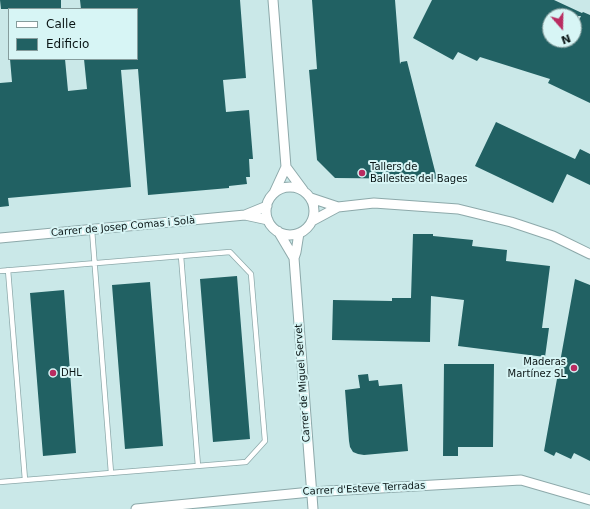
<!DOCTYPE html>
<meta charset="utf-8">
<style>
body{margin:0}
#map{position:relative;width:590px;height:509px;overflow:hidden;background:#cae8e8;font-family:"DejaVu Sans",sans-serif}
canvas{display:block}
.legend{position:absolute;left:8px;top:8px;width:130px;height:52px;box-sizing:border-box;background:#d7f5f5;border:1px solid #859c9c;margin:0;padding:5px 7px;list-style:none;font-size:12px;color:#0b1616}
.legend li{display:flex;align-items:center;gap:8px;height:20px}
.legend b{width:20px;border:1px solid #859c9c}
.north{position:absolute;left:542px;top:8px;width:40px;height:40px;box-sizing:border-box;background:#d7f5f5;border:1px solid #859c9c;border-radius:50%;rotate:160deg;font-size:11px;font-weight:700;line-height:16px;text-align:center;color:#0b1616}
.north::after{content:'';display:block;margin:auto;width:14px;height:18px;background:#b92c61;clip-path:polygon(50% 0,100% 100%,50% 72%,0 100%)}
</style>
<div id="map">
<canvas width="590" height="509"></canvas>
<ul class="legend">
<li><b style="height:5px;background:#fff"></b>Calle</li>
<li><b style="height:11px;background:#216163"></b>Edificio</li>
</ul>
<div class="north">N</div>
</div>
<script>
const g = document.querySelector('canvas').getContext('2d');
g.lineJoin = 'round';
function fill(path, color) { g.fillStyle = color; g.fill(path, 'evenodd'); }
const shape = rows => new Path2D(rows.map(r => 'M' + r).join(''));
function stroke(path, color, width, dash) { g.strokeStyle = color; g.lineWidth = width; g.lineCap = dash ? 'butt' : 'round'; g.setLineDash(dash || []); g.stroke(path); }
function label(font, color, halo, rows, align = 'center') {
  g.font = font + ' "DejaVu Sans",sans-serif'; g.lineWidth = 4; g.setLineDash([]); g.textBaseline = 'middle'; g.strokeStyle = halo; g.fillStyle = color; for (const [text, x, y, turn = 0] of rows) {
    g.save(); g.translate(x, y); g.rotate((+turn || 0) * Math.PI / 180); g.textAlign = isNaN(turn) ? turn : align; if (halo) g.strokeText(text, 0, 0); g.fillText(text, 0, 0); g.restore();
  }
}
fill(shape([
 [0,0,61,0,61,9,1,9],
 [80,0,240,0,246,78,223,80,226,112,249,110,253,159,249,159,250,177,246,177,247,184,229,186,229,188,148,195,138,69,121,70,131,187,8,198,9,206,0,207,0,83,12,82,10,59,65,59,68,91,87,89,84,59,137,59,137,9,81,9],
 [312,0,395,0,400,64,401,62,407,61,437,179,335,178,317,160,309,70,317,69],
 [432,0,554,0,582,13,583,12,590,15,590,103,548,83,550,79,480,57,477,61,458,52,453,60,413,38],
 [550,16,581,16,574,30,574,40,550,40],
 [496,122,575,159,580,149,590,154,590,185,567,174,553,203,475,166],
 [413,234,433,234,433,236,473,240,472,246,507,250,506,261,550,266,542,328,549,328,545,357,458,346,464,300,431,296,430,342,332,340,333,300,392,301,392,298,411,298],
 [237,276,250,439,213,442,200,279],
 [575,279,590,285,590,461,574,453,571,459,556,452,554,456,544,451],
 [150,282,163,446,125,449,112,285],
 [64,290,76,453,43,456,30,293],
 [444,364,494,364,493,447,458,447,458,456,443,456],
 [368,374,369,381,378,380,379,386,402,384,408,451,364,455,358,454,353,452,350,447,349,441,345,390,360,388,358,375]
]), '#216163');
const lane = shape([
 [92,230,111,473],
 [181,256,198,466],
 [8,270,25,480],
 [0,271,230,252,251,274,265,441,246,462,0,482]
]);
const street = shape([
 [273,0,286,167,274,193],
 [286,167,303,190],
 '266 211a24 24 0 1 1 48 0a24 24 0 1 1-48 0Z',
 [311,198,338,207],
 [245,215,268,220],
 [312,221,338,207,374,203,458,209,511,222,553,236,590,254],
 [278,231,294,258,313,509],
 [0,238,245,215,267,206],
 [294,258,296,252,299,233],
 [136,509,311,492,521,480,590,500]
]);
stroke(lane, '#8da9aa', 6);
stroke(street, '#8da9aa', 11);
stroke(lane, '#fff', 4.5);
stroke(street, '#fff', 9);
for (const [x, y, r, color] of [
 [362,173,4,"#b92c61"],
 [574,368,4,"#b92c61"],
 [53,373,4,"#b92c61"]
]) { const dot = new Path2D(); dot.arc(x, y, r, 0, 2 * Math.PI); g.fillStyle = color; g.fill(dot); stroke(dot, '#d7f5f5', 1.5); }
label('10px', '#0b1616', '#d7f5f5', [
 ["Tallers de",370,167],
 ["Ballestes del Bages",370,179],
 ["Maderas",566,362,"right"],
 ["Martínez SL",566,374,"right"],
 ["DHL",61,373]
], 'left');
label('10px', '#0b1616', '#d7f5f5', [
 ["Carrer de Josep Comas i Solà",123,227,-5],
 ["Carrer de Miguel Servet",303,383,-94],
 ["Carrer d'Esteve Terradas",364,489,-3]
]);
</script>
